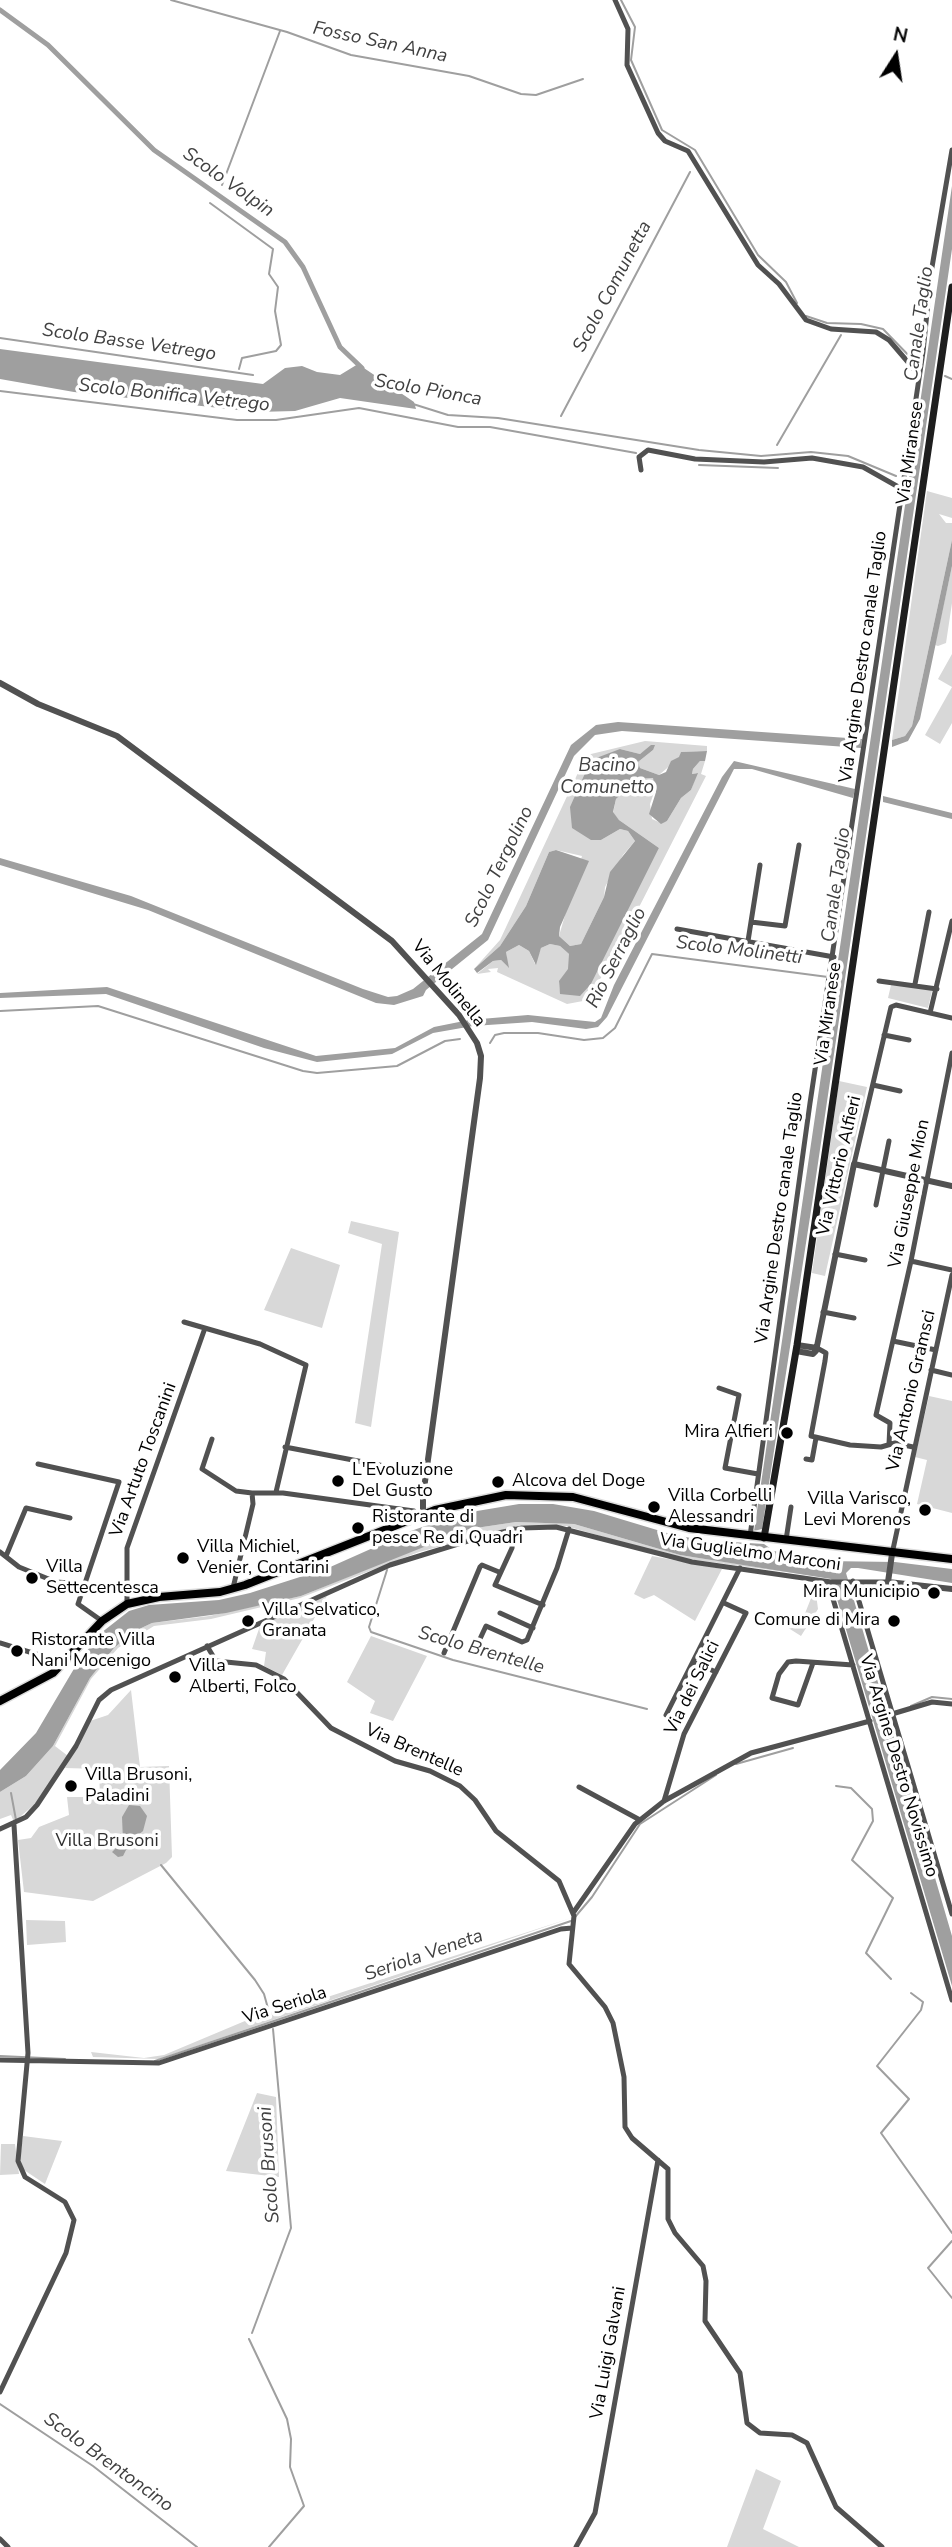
<!DOCTYPE html>
<style>
body{margin:0}
#map{position:relative;width:952px;height:2547px;overflow:hidden;background:#fff;font-family:"Nunito Sans",sans-serif}
canvas{display:block}
.north{position:absolute;left:861px;top:21px;width:70px;height:70px;-webkit-text-stroke:5px #fff;paint-order:stroke;rotate:12deg;font-size:19px;font-weight:700;line-height:28px;text-align:center;color:#000}
.north::after{content:'';display:block;margin:auto;width:24px;height:32px;background:#000;clip-path:polygon(50% 0,100% 100%,50% 72%,0 100%)}
</style>
<div id="map">
<canvas width="952" height="2547"></canvas>
<div class="north">N</div>
</div>
<script>
const g = document.querySelector('canvas').getContext('2d');
g.lineJoin = 'round';
function fill(path, color) { g.fillStyle = color; g.fill(path, 'evenodd'); }
const shape = rows => new Path2D(rows.map(r => 'M' + r).join(''));
function stroke(path, color, width, dash) { g.strokeStyle = color; g.lineWidth = width; g.lineCap = dash ? 'butt' : 'round'; g.setLineDash(dash || []); g.stroke(path); }
function label(font, color, halo, rows, align = 'center') {
  g.font = font + ' "Nunito Sans",sans-serif'; g.lineWidth = 7; g.setLineDash([]); g.textBaseline = 'middle'; g.strokeStyle = halo; g.fillStyle = color; for (const [text, x, y, turn = 0] of rows) {
    g.save(); g.translate(x, y); g.rotate((+turn || 0) * Math.PI / 180); g.textAlign = isNaN(turn) ? turn : align; if (halo) g.strokeText(text, 0, 0); g.fillText(text, 0, 0); g.restore();
  }
}
fill(shape([
 [927,491,952,498,952,518,939,514,946,523,952,523,952,540,912,726,905,736,892,740],
 [952,566,952,603,946,643,938,646,935,645],
 [952,654,952,723,940,744,925,735,952,687,938,679],
 [645,741,707,746,707,751,681,752,680,757,659,775,640,768,638,762,653,750,649,748,640,754,620,749,591,840,601,840,620,829,628,831,635,841,623,855,605,887,604,897,581,944,570,946,559,936,582,856,556,850,549,852,526,906,500,946,474,969,500,940,583,762,591,754],
 [700,761,705,761,701,774,706,776,611,962,590,995,583,1001,567,1004,497,972,498,968,488,969,491,972,477,974,493,961,501,960,508,967,506,952,519,945,529,951,535,964,541,948,550,944,560,946,569,954,569,969,559,982,560,991,591,984,659,848,619,820,613,813,616,799,638,779,653,778,657,784,650,804,652,819,661,823,667,821,681,798,691,790,697,773,692,774,693,769],
 [891,985,929,989,932,991,928,1008,888,998],
 [839,1081,867,1087,825,1276,812,1273],
 [351,1221,399,1232,371,1427,355,1423,382,1244,348,1233],
 [291,1248,340,1265,322,1328,264,1310],
 [929,1396,952,1401,952,1513,917,1504,927,1460,915,1457],
 [516,1522,574,1524,680,1555,823,1577,673,1557,566,1526,523,1525,419,1552,300,1598,211,1619,154,1626,118,1648,91,1679,55,1746,68,1756,35,1804,14,1822,11,1815,0,1819,0,1792,26,1776,53,1746,90,1678,114,1648,135,1631,152,1623,209,1616,301,1596,443,1538,469,1529],
 [652,1556,722,1569,695,1621,654,1595,644,1599,634,1594],
 [817,1583,820,1585,816,1594,818,1609,801,1636,782,1624,787,1616,804,1616],
 [327,1596,282,1675,264,1666,266,1652,252,1649,260,1626],
 [371,1636,427,1656,393,1721,370,1713,375,1701,347,1682],
 [131,1690,140,1767,169,1766,172,1857,166,1863,93,1901,24,1892,18,1840,31,1838,39,1827,69,1815,67,1797,100,1797,99,1769,65,1768,90,1721,108,1715],
 [571,1918,159,2059,93,2057,91,2052,144,2058,164,2055,264,2013,271,2013,274,2008,278,2013],
 [26,1920,65,1921,66,1942,27,1945],
 [257,2093,276,2097,279,2177,226,2171],
 [23,2136,62,2141,45,2184,24,2170,20,2159],
 [1,2144,15,2144,19,2174,0,2175],
 [756,2469,781,2481,763,2529,799,2547,727,2547]
]), '#d8d8d8');
fill(shape([
 [952,186,952,249,812,1204,762,1529,754,1531],
 [0,349,263,384,285,368,302,366,317,372,340,375,358,364,414,402,416,409,340,398,295,411,256,412,74,392,0,379],
 [952,540,952,566,920,719,908,741,892,747,892,740,905,736,912,726],
 [618,722,862,739,861,748,622,731,595,735,574,756,488,940,426,990,423,996,394,1005,376,1003,148,910,0,865,0,858,131,896,363,989,388,997,397,996,413,989,482,934,571,745,596,725],
 [651,745,655,745,653,750,638,762,640,768,659,775,666,772,671,761,679,757,681,752,707,751,705,761,700,761,693,769,692,774,698,773,691,790,681,798,667,821,661,824,649,814,656,792,653,778,638,779,616,799,613,812,619,820,659,848,591,984,580,996,560,994,559,981,568,969,569,954,560,946,550,944,541,948,536,965,529,951,519,945,506,952,509,968,501,960,493,961,477,973,474,969,500,946,526,906,549,852,556,850,589,861,560,927,559,936,570,946,581,944,604,897,610,872,635,841,628,831,620,829,601,840,591,840,572,828,570,807,591,760,620,749,640,754],
 [734,761,855,789,853,798,752,769,734,769,607,1017,598,1027,586,1029,532,1022,473,1026,433,1033,392,1054,317,1062,264,1048,106,994,0,998,0,993,107,987,316,1056,395,1048,434,1027,469,1020,528,1015,595,1022,601,1018,614,985,722,777],
 [883,796,952,813,952,819,883,802],
 [519,1504,553,1504,594,1511,667,1533,700,1540,764,1544,774,1551,825,1561,895,1562,952,1569,952,1583,858,1568,851,1568,846,1573,952,1936,952,1986,831,1579,680,1555,574,1524,516,1522,469,1529,301,1596,226,1613,152,1623,135,1631,114,1648,90,1678,53,1746,26,1776,0,1792,0,1770,36,1733,78,1662,101,1633,129,1611,149,1605,219,1600,250,1593,328,1568,411,1531,459,1514],
 [129,1805,140,1806,147,1816,143,1831,130,1842,123,1856,118,1857,112,1852,123,1841,122,1817]
]), '#9f9f9f');
stroke(shape([
 [171,0,287,32,351,55,469,76,521,94,536,95,583,79],
 [621,0,635,27,631,60,662,130,695,150,758,255,786,282,797,303],
 [222,185,280,31],
 [210,203,273,249,269,274,278,287,275,311,281,345,276,351,242,358,239,369],
 [806,316,827,323,861,324,883,329,916,363],
 [0,338,253,375],
 [945,376,952,379],
 [0,391,237,420,276,420,359,408,458,427,490,427,636,453],
 [413,404,448,415,498,418,699,450,761,456,811,452,848,456,896,476],
 [561,416,690,172],
 [777,445,841,335],
 [699,465,778,468],
 [0,1011,98,1006,303,1071,317,1073,397,1066,445,1041,460,1039],
 [490,1043,495,1035,504,1033,538,1033,584,1040,603,1038,615,1028,652,954,828,977],
 [387,1570,369,1627,371,1632,453,1660,647,1709],
 [911,1706,932,1697,952,1699],
 [736,1764,793,1748],
 [836,1786,851,1788,872,1809,873,1821,852,1860,893,1898,866,1953,891,1979],
 [11,1793,16,1820],
 [161,1865,255,1980,264,1994,269,2012],
 [575,1917,592,1897,640,1824,716,1775],
 [911,1993,923,2002,921,2010,877,2066,909,2099,881,2133,952,2233],
 [0,2056,65,2059],
 [155,2061,571,1921],
 [952,2241,928,2268,952,2298],
 [252,2333,291,2228,273,2029],
 [249,2339,287,2419,291,2439,290,2467,304,2506,269,2547],
 [0,2404,93,2466,197,2547]
]), '#9f9f9f', 2);
stroke(shape([
 [0,10,48,45,154,150,285,242,303,267,340,347,362,368]
]), '#9f9f9f', 5);
const primary = shape([
 [0,1701,53,1673,102,1621,127,1604,159,1597,220,1592,245,1585,435,1510,506,1495,573,1497,689,1528,952,1559]
]);
stroke(primary, '#dbdbdb', 11);
stroke(shape([
 [615,0,628,29,627,65,658,133,665,141,688,151,758,265,779,284,806,320,831,329,876,332,889,340,919,375],
 [641,470,639,457,648,450,695,459,764,462,812,458,863,467,902,489],
 [751,922,785,926,799,845],
 [677,929,834,957],
 [748,941,760,865],
 [879,981,937,989],
 [915,984,929,912],
 [930,1013,952,921],
 [884,1035,909,1040],
 [873,1085,900,1091],
 [854,1164,891,1007,896,1005,952,1018],
 [876,1205,889,1141],
 [835,1254,865,1260],
 [911,1261,952,1270],
 [823,1312,854,1318],
 [184,1322,260,1344,306,1365,276,1492],
 [893,1341,936,1350],
 [817,1348,826,1353,825,1361,811,1436,850,1445,881,1447,895,1443,913,1447],
 [931,1370,952,1375],
 [719,1388,739,1395,725,1468,758,1474],
 [212,1439,202,1469,236,1491,252,1493],
 [889,1444,890,1423,876,1415,911,1261,952,1053],
 [285,1447,426,1474],
 [806,1459,812,1460,816,1438],
 [38,1464,119,1482,78,1604,102,1621],
 [514,1529,512,1548,495,1585,543,1605],
 [750,1536,810,1103,923,352,931,273,952,150],
 [786,1540,791,1507],
 [0,1552,19,1567,56,1582,84,1584],
 [892,1554,952,1275],
 [6,1556,26,1508,70,1518],
 [853,1581,952,1914],
 [828,1582,952,2000],
 [233,1588,253,1504,252,1493,283,1493,414,1511,416,1518],
 [127,1604,127,1548,205,1328],
 [500,1613,533,1628],
 [479,1641,486,1626,522,1642,527,1640,557,1568,569,1529],
 [0,1643,65,1663],
 [207,1646,216,1661,256,1665,284,1679,331,1728,395,1761,430,1771,460,1786,475,1800,496,1831,559,1881,574,1916,569,1964,605,2007,613,2023,624,2077,625,2127,632,2138,668,2169,668,2219,675,2233,703,2266,706,2281,705,2321,740,2373,747,2423,760,2433,792,2435,807,2443,836,2507,882,2547],
 [444,1653,480,1567,482,1565,499,1572],
 [693,1662,716,1672],
 [813,1663,798,1705,772,1698,779,1674,788,1662,796,1661,853,1665],
 [892,1714,932,1702,952,1704],
 [666,1715,740,1568],
 [579,1787,640,1820],
 [664,1801,684,1734,746,1613,724,1603],
 [0,1829,26,1817,37,1805,76,1746,99,1700,111,1690,390,1565,484,1536,522,1528,556,1527,692,1562,831,1582,888,1582],
 [573,1913,635,1824,664,1801,751,1753,870,1721],
 [0,2060,159,2063,561,1929,572,1928],
 [0,2392,66,2253,74,2220,65,2202,25,2177,18,2161,28,2053,14,1825],
 [0,2539,8,2547],
 [576,2547,595,2513,658,2160]
]), '#515151', 5);
stroke(shape([
 [0,683,38,704,117,736,392,941,459,1015,477,1043,481,1056,480,1078,423,1496,423,1515],
 [797,1345,817,1348],
 [796,1351,813,1354,816,1351,854,1164,952,1186],
 [892,1554,888,1582,952,1589]
]), '#515151', 6);
stroke(shape([
 [764,1538,797,1345,952,287]
]), '#1e1e1e', 7);
stroke(primary, '#000', 8);
for (const [x, y, r, color] of [
 [787,1433,7,"#000"],
 [338,1481,7,"#000"],
 [498,1482,7,"#000"],
 [654,1507,7,"#000"],
 [925,1510,7,"#000"],
 [358,1528,7,"#000"],
 [183,1558,7,"#000"],
 [32,1578,7,"#000"],
 [934,1593,7,"#000"],
 [248,1621,7,"#000"],
 [894,1621,7,"#000"],
 [17,1651,7,"#000"],
 [175,1677,7,"#000"],
 [71,1786,7,"#000"]
]) { const dot = new Path2D(); dot.arc(x, y, r, 0, 2 * Math.PI); g.fillStyle = color; g.fill(dot); stroke(dot, '#fff', 2.5); }
label('18px', '#000', '#fff', [
 ["Via Miranese",911,453,-82],
 ["Via Argine Destro canale Taglio",864,657,-82],
 ["Via Molinella",448,984,51],
 ["Via Miranese",829,1014,-82],
 ["Via Vittorio Alfieri",840,1166,-77],
 ["Via Giuseppe Mion",910,1194,-79],
 ["Via Argine Destro canale Taglio",780,1218,-82],
 ["Via Antonio Gramsci",912,1391,-77],
 ["Via Artuto Toscanini",144,1460,-70],
 ["Via Guglielmo Marconi",750,1553,8],
 ["Via dei Salici",693,1688,-64],
 ["Via Brentelle",414,1751,24],
 ["Via Argine Destro Novissimo",898,1766,73],
 ["Via Seriola",285,2006,-18],
 ["Via Luigi Galvani",609,2353,-80]
]);
label('18px', '#000', '#fff', [
 ["Mira Alfieri",773,1433,"right"],
 ["L'Evoluzione",352,1471],
 ["Del Gusto",352,1492],
 ["Alcova del Doge",512,1482],
 ["Villa Corbelli",668,1497],
 ["Alessandri",668,1518],
 ["Villa Varisco,",911,1500,"right"],
 ["Levi Morenos",911,1521,"right"],
 ["Ristorante di",372,1518],
 ["pesce Re di Quadri",372,1539],
 ["Villa Michiel,",197,1548],
 ["Venier, Contarini",197,1569],
 ["Villa",46,1568],
 ["Settecentesca",46,1589],
 ["Mira Municipio",920,1593,"right"],
 ["Villa Selvatico,",262,1611],
 ["Granata",262,1632],
 ["Comune di Mira",880,1621,"right"],
 ["Ristorante Villa",31,1641],
 ["Nani Mocenigo",31,1662],
 ["Villa",189,1667],
 ["Alberti, Folco",189,1688],
 ["Villa Brusoni,",85,1776],
 ["Paladini",85,1797]
], 'left');
label('18px', '#2f2f2f', '#fff', [
 ["Villa Brusoni",107,1842]
]);
label('italic 19px', '#404040', '#fff', [
 ["Fosso San Anna",380,43,12],
 ["Scolo Volpin",228,183,35],
 ["Scolo Comunetta",613,287,-62],
 ["Canale Taglio",920,324,-82],
 ["Scolo Basse Vetrego",129,343,8],
 ["Scolo Pionca",428,391,10],
 ["Scolo Bonifica Vetrego",174,396,6],
 ["Bacino",607,766],
 ["Comunetto",607,788],
 ["Scolo Tergolino",500,867,-64],
 ["Canale Taglio",837,885,-82],
 ["Scolo Molinetti",739,951,7],
 ["Rio Serraglio",617,958,-63],
 ["Scolo Brentelle",481,1651,16],
 ["Seriola Veneta",424,1956,-19],
 ["Scolo Brusoni",270,2165,-94],
 ["Scolo Brentoncino",108,2463,36]
]);
</script>
